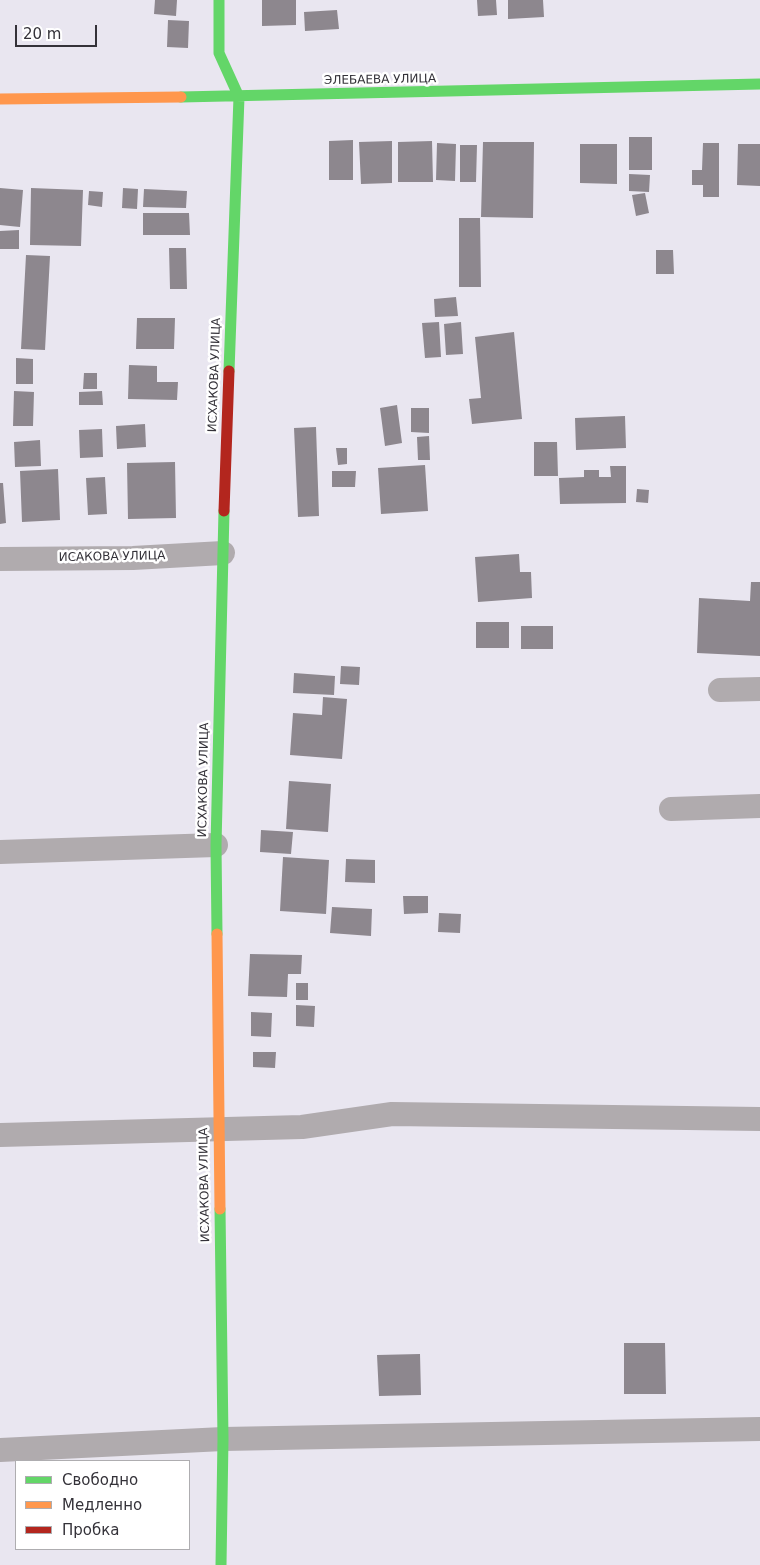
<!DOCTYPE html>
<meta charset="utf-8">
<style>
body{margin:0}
#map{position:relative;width:760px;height:1565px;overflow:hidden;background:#e9e6f0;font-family:"DejaVu Sans",sans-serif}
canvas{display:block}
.legend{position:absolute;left:15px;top:1460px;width:175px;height:90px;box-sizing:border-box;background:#fff;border:1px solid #aeadb0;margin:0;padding:6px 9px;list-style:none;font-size:15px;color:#343239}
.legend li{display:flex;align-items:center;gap:10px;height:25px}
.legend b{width:25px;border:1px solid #aeadb0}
.scale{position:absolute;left:15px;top:25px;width:82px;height:22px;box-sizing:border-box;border:2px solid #343239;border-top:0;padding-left:6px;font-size:15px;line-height:18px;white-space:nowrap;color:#343239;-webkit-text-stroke:4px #fff;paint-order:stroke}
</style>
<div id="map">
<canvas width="760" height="1565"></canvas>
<ul class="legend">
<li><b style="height:6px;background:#63d668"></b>Свободно</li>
<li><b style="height:6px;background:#ff974d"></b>Медленно</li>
<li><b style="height:6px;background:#b3261e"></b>Пробка</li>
</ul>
<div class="scale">20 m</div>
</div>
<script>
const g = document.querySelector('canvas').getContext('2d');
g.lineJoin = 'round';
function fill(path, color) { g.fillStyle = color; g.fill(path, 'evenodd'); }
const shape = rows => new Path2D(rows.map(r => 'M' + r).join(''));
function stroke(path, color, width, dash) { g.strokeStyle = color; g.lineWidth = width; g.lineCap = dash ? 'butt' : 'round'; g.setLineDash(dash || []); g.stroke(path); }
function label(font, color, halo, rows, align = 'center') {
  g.font = font + ' "DejaVu Sans",sans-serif'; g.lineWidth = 5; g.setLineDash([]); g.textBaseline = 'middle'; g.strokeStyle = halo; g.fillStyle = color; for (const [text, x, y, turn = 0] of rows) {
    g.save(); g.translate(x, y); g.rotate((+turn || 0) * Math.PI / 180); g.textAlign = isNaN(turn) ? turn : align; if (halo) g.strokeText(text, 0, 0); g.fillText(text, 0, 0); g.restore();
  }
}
fill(shape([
 [155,0,177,0,176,16,154,14],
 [262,0,296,0,296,25,262,26],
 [477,0,496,0,497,15,478,16],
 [508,0,543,0,544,17,508,19],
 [337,10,339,29,305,31,304,12],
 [168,20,189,21,188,48,167,47],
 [629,137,652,137,652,170,629,170],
 [353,140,353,180,329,180,329,141],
 [392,141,392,183,361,184,359,142],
 [432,141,433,182,398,182,398,142],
 [483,142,534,142,533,218,481,217],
 [437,143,456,144,455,181,436,180],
 [703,143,719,143,719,197,703,197,703,185,692,185,692,170,702,170],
 [580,144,617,144,617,184,580,183],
 [738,144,760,144,760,186,737,185],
 [460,145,477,145,476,182,460,182],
 [629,174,650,175,649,192,629,191],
 [0,188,23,190,20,227,0,225],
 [31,188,83,190,81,246,30,245],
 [123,188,138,189,137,209,122,208],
 [144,189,187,191,186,208,143,207],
 [89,191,103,192,102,207,88,205],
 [645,193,649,213,636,216,632,195],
 [143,213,189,213,190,235,143,235],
 [459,218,480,218,481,287,459,287],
 [19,230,19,249,0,249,0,231],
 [169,248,186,248,187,289,170,289],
 [656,250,673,250,674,274,656,274],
 [26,255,50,256,45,350,21,349],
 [456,297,458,316,435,317,434,299],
 [137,318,175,318,174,349,136,349],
 [439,322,441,357,425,358,422,323],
 [461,322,463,354,446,355,444,324],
 [514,332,522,419,472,424,469,399,481,398,475,337],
 [16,358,33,359,33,384,16,384],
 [129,365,157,366,157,382,178,382,177,400,128,399],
 [84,373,97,373,97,389,83,389],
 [14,391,34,392,33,426,13,426],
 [102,391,103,405,79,405,79,392],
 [397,405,402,443,385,446,380,408],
 [411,408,429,408,429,433,411,432],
 [625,416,626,448,576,450,575,418],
 [145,424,146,447,117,449,116,426],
 [316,427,319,516,298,517,294,428],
 [102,429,103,457,80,458,79,430],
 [429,436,430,460,418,460,417,437],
 [40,440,41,466,15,467,14,442],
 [534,442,557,442,558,476,534,476],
 [336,448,347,448,347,464,338,465],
 [175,462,176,518,128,519,127,463],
 [425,465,428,511,381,514,378,468],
 [610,466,626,466,626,503,560,504,559,478,584,477,584,470,599,470,599,477,611,477],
 [58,469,60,520,22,522,20,471],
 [332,471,356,471,355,487,332,487],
 [105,477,107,514,88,515,86,478],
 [0,483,3,483,6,523,0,524],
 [637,489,649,490,648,503,636,502],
 [519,554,520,572,531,572,532,598,478,602,475,557],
 [751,582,760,582,760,656,697,653,699,598,750,601],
 [476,622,509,622,509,648,476,648],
 [521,626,553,626,553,649,521,649],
 [341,666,360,667,359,685,340,684],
 [294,673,335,676,334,695,293,693],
 [323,697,347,699,342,759,290,755,293,713,322,715],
 [289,781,331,784,328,832,286,829],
 [261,830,293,832,291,854,260,852],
 [283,857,329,860,326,914,280,911],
 [346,859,375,860,375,883,345,882],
 [403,896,428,896,428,913,404,914],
 [332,907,372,909,371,936,330,933],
 [439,913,461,914,460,933,438,932],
 [250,954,302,955,301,974,288,974,287,997,248,996],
 [296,983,308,983,308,1000,296,1000],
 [296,1005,315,1006,314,1027,296,1026],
 [251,1012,272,1013,271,1037,251,1036],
 [253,1052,276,1052,275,1068,253,1067],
 [624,1343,665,1343,666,1394,624,1394],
 [420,1354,421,1395,379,1396,377,1355]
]), '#8d878e');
stroke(shape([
 [0,559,133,558,223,553],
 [720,690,760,689],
 [671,809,760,806],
 [0,852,216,845],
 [0,1135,302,1127,392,1114,760,1119],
 [0,1450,223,1439,760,1429]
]), '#b0abae', 24);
stroke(shape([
 [219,0,219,53,239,97,229,371],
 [181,97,760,84],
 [217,934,216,845,224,511],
 [220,1209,223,1439,221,1565]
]), '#63d668', 11);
stroke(shape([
 [0,99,181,97],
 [217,934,220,1209]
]), '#ff974d', 11);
stroke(shape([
 [224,511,229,371]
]), '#b3261e', 11);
label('12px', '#343239', '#fff', [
 ["ЭЛЕБАЕВА УЛИЦА",380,80,-1],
 ["ИСХАКОВА УЛИЦА",215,375,-88],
 ["ИСАКОВА УЛИЦА",112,557,-1],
 ["ИСХАКОВА УЛИЦА",204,780,-89],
 ["ИСХАКОВА УЛИЦА",205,1185,-91]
]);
</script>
